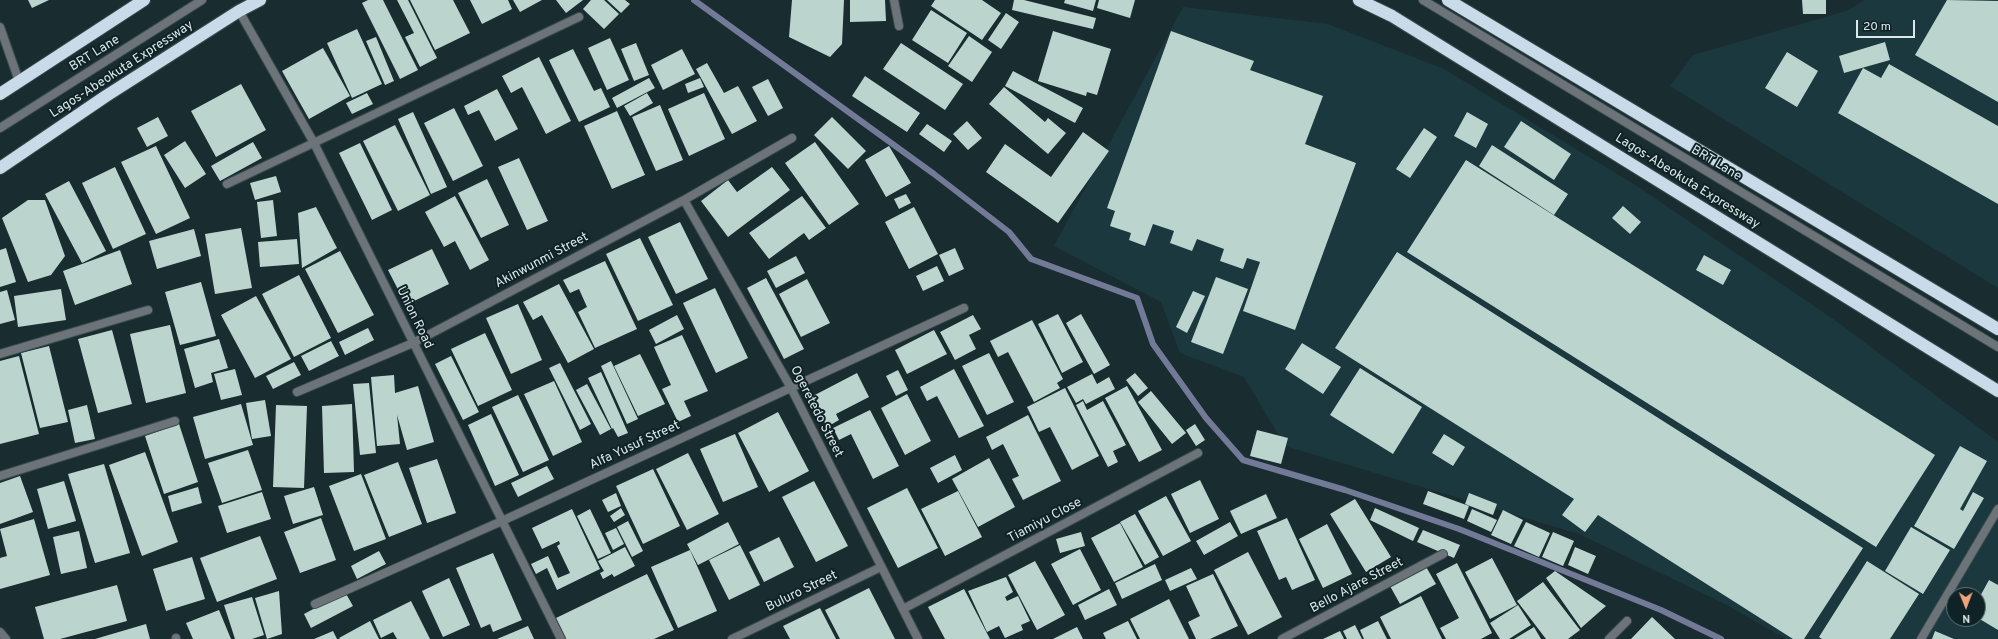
<!DOCTYPE html>
<style>
body{margin:0}
#map{position:relative;width:1998px;height:639px;overflow:hidden;background:#192d31;font-family:Overpass,sans-serif}
canvas{display:block}
.north{position:absolute;left:1946px;top:587px;width:40px;height:40px;box-sizing:border-box;background:#0f2327;border:1px solid #617175;border-radius:50%;rotate:179deg;font-size:11px;font-weight:700;line-height:16px;text-align:center;color:#dbe7e9}
.north::after{content:'';display:block;margin:auto;width:14px;height:18px;background:#f1a27b;clip-path:polygon(50% 0,100% 100%,50% 72%,0 100%)}
.scale{position:absolute;left:1856px;top:20px;width:59px;height:18px;box-sizing:border-box;border:2px solid #dbe7e9;border-top:0;padding-left:5px;font-size:12px;line-height:14px;white-space:nowrap;color:#dbe7e9;-webkit-text-stroke:3px #0f2327;paint-order:stroke}
</style>
<div id="map">
<canvas width="1998" height="639"></canvas>
<div class="north">N</div>
<div class="scale">20 m</div>
</div>
<script>
const g = document.querySelector('canvas').getContext('2d');
g.lineJoin = 'round';
function fill(path, color) { g.fillStyle = color; g.fill(path, 'evenodd'); }
const shape = rows => new Path2D(rows.map(r => 'M' + r).join(''));
function stroke(path, color, width, dash) { g.strokeStyle = color; g.lineWidth = width; g.lineCap = dash ? 'butt' : 'round'; g.setLineDash(dash || []); g.stroke(path); }
function label(font, color, halo, rows, align = 'center') {
  g.font = font + ' Overpass,sans-serif'; g.lineWidth = 4; g.setLineDash([]); g.textBaseline = 'middle'; g.strokeStyle = halo; g.fillStyle = color; for (const [text, x, y, turn = 0] of rows) {
    g.save(); g.translate(x, y); g.rotate((+turn || 0) * Math.PI / 180); g.textAlign = isNaN(turn) ? turn : align; if (halo) g.strokeText(text, 0, 0); g.fillText(text, 0, 0); g.restore();
  }
}
fill(shape([
 [1865,0,1998,0,1998,288,1670,86,1693,55,1846,11],
 [1183,7,1328,24,1444,69,1637,186,1836,321,1998,442,1998,639,1786,639,1727,605,1579,534,1285,446,1244,377,1180,353,1161,302,1054,246],
 [1954,595,1978,595,1978,619,1954,619]
]), '#1a383e');
stroke(shape([
 [694,0,934,174,1009,232,1031,259,1137,298,1153,344,1206,418,1243,460,1345,490,1459,529,1661,610,1721,639]
]), '#727a98', 6);
fill(shape([
 [28,0,49,0,32,8],
 [368,0,383,0,418,70,400,79,362,3],
 [397,0,408,0,437,58,420,67,405,37,414,33],
 [410,0,453,0,470,33,435,50],
 [470,0,508,0,512,9,482,24],
 [513,0,542,0,520,12],
 [556,0,583,0,566,13],
 [591,0,604,0,619,14,604,29,583,9],
 [607,0,625,0,630,4,621,13],
 [792,0,844,0,842,44,830,57,789,37],
 [850,0,885,0,886,21,850,22],
 [935,0,982,0,1001,13,982,40,931,6],
 [1014,0,1024,0,1096,18,1093,29,1012,10],
 [1065,0,1096,0,1093,11,1064,3],
 [1099,0,1135,0,1130,18,1097,8],
 [1802,0,1826,0,1826,14,1803,14],
 [1947,0,1998,1,1998,102,1915,55],
 [931,10,967,33,948,63,912,40],
 [1006,13,1019,22,1001,49,988,40],
 [357,29,382,84,352,98,327,43],
 [1053,31,1111,49,1097,95,1087,92,1086,96,1038,81],
 [1171,31,1254,61,1250,70,1323,96,1305,144,1356,163,1295,330,1243,311,1260,262,1247,258,1243,269,1220,261,1224,249,1197,239,1192,251,1170,243,1174,231,1153,224,1145,246,1129,240,1131,233,1110,226,1115,211,1107,208],
 [969,36,992,52,972,82,948,66],
 [376,37,394,81,385,85,366,41],
 [610,38,629,80,607,90,588,48],
 [1885,42,1890,60,1844,73,1839,56],
 [636,43,649,75,634,81,621,49],
 [901,43,963,84,945,110,883,69],
 [323,48,350,96,309,119,282,71],
 [573,49,594,91,601,88,610,107,579,122,549,60],
 [682,49,695,74,663,90,651,65],
 [1787,52,1818,71,1797,107,1765,88],
 [539,57,571,121,546,134,522,87,511,93,502,76],
 [707,63,724,93,738,86,757,121,732,134,696,69],
 [1889,64,1998,126,1998,204,1838,113,1863,68,1881,78],
 [1013,71,1083,108,1075,123,1005,86],
 [865,76,920,113,907,132,852,96],
 [649,78,655,88,617,108,612,98],
 [700,78,704,87,688,93,685,84],
 [768,79,783,108,768,116,752,87],
 [241,84,266,130,216,157,191,111],
 [1004,87,1045,122,1048,118,1066,133,1048,154,989,104],
 [497,89,518,129,495,141,479,110,468,115,464,106],
 [367,93,373,104,352,114,346,103],
 [647,93,653,103,630,116,624,106],
 [704,93,725,139,689,156,668,109],
 [660,105,683,160,656,171,632,117],
 [454,108,483,166,453,181,424,123],
 [617,111,645,175,612,189,584,126],
 [413,112,447,187,431,194,398,119],
 [1467,112,1488,124,1476,148,1454,136],
 [158,117,168,136,147,147,137,128],
 [832,117,866,151,848,169,814,135],
 [967,121,982,138,968,150,953,134],
 [1521,121,1571,154,1554,180,1504,147],
 [927,124,952,141,944,152,919,134],
 [395,125,430,195,398,211,363,141],
 [1424,128,1437,137,1410,178,1396,169],
 [1083,132,1109,151,1058,223,986,172,1005,144,1051,177],
 [185,141,206,174,185,188,164,155],
 [253,142,262,158,220,181,211,166],
 [815,142,859,204,829,225,785,163],
 [360,143,392,210,372,220,339,153],
 [1492,145,1568,194,1554,215,1479,166],
 [156,146,190,218,156,234,121,162],
 [889,146,911,183,886,197,865,160],
 [519,158,548,221,527,230,498,167],
 [1466,160,1935,455,1876,547,1407,252],
 [115,167,146,234,113,249,82,183],
 [772,167,790,190,728,237,701,201,728,180,737,192],
 [276,176,281,192,255,200,250,183],
 [487,179,509,225,481,238,458,193],
 [69,181,106,251,82,263,45,194],
 [906,194,911,203,899,209,894,199],
 [455,196,489,260,470,270,455,241,444,247,425,212],
 [802,196,826,228,809,240,804,233,769,259,749,233],
 [28,200,45,200,65,256,51,275,28,282,2,218],
 [273,200,277,236,261,238,257,202],
 [1623,206,1641,222,1630,234,1612,218],
 [316,207,337,248,302,268,298,213],
 [914,207,938,254,909,269,885,222],
 [680,222,708,279,676,294,648,237],
 [241,228,252,288,215,294,205,234],
 [194,229,201,256,157,269,149,241],
 [640,238,673,305,638,321,606,254],
 [297,239,299,264,260,267,258,242],
 [6,248,16,282,0,287,0,250],
 [955,248,964,269,949,276,939,255],
 [432,249,449,284,406,305,388,270],
 [120,250,132,284,75,305,63,271],
 [340,251,374,315,338,333,305,269],
 [1397,252,1863,548,1804,639,1793,639,1598,515,1585,532,1562,515,1574,499,1335,348],
 [1704,255,1731,270,1723,285,1696,270],
 [796,256,805,273,776,288,767,271],
 [605,261,637,329,595,348,578,312,587,307,579,289,570,293,563,280],
 [937,266,944,281,923,291,916,276],
 [299,275,331,338,294,357,262,294],
 [1216,277,1248,289,1223,354,1191,342],
 [766,278,804,349,784,359,747,288],
 [807,279,830,323,801,337,779,294],
 [201,282,216,336,180,345,165,292],
 [559,284,594,349,568,363,542,315,533,320,523,302],
 [715,288,748,358,716,373,683,303],
 [61,289,66,320,18,327,14,296],
 [7,290,15,320,0,324,0,292],
 [1193,291,1205,296,1187,333,1176,327],
 [256,296,291,359,255,378,221,315],
 [518,304,542,360,511,374,486,318],
 [1058,314,1083,362,1062,373,1038,324],
 [1081,314,1110,365,1094,374,1066,323],
 [677,315,684,329,656,344,649,330],
 [973,315,981,329,969,335,976,349,955,360,940,332],
 [1032,320,1063,379,1057,383,1060,388,1034,402,1008,352,998,357,990,341],
 [170,325,186,393,146,403,130,334],
 [368,328,374,340,345,355,339,342],
 [112,330,132,404,98,413,78,339],
 [934,330,947,354,907,374,895,350],
 [485,333,512,390,478,406,451,349],
 [682,335,708,391,684,401,691,416,678,422,662,389,671,385,654,347],
 [219,339,228,368,211,373,213,382,195,388,184,349],
 [331,341,339,356,309,371,301,356],
 [1302,343,1341,367,1323,394,1285,369],
 [49,346,68,422,40,428,21,353],
 [989,353,1014,402,987,415,962,366],
 [640,354,665,404,638,416,614,366],
 [19,356,39,434,0,444,0,361],
 [451,356,479,412,463,420,435,364],
 [611,361,638,419,627,424,601,366],
 [294,362,301,375,273,389,266,376],
 [560,363,591,424,580,430,549,368],
 [1360,368,1422,407,1393,454,1330,415],
 [235,369,242,395,221,400,214,374],
 [954,369,984,426,959,438,937,396,927,401,920,387],
 [898,370,908,390,896,396,886,376],
 [601,372,628,433,618,437,613,428,612,429,588,378],
 [857,373,869,397,836,414,839,420,827,427,811,397],
 [1135,373,1148,388,1138,396,1126,380],
 [1092,374,1097,384,1109,377,1115,389,1086,404,1083,399,1076,403,1067,387],
 [394,375,395,393,418,386,434,442,407,450,397,415,400,444,377,446,371,377],
 [554,381,582,442,553,456,524,394],
 [369,383,376,453,360,455,353,384],
 [587,384,611,429,600,435,576,390],
 [1127,386,1162,450,1139,462,1105,398],
 [1065,388,1099,456,1072,470,1050,427,1039,432,1027,407],
 [1151,391,1186,433,1172,444,1138,402],
 [907,394,931,441,905,455,881,408],
 [518,395,549,460,523,472,492,407],
 [265,400,271,436,252,439,246,403],
 [1083,401,1087,410,1103,401,1126,445,1113,451,1118,462,1108,467,1076,405],
 [241,404,253,445,205,459,193,417],
 [352,404,354,472,324,473,322,406],
 [87,405,95,439,75,443,68,410],
 [276,405,307,406,304,488,273,487],
 [870,410,899,466,873,479,851,434,839,440,833,428],
 [778,412,809,471,769,492,738,433],
 [491,414,519,475,495,486,468,425],
 [1028,415,1061,481,1023,500,1012,479,1019,476,1003,444,992,450,986,437],
 [179,424,198,482,164,494,145,436],
 [1195,424,1205,440,1196,446,1186,430],
 [1257,430,1288,438,1281,464,1250,456],
 [735,434,758,487,723,502,700,449],
 [1444,434,1465,447,1453,466,1432,453],
 [1960,446,1987,461,1960,509,1963,511,1973,492,1984,498,1954,549,1914,526],
 [248,450,262,490,222,503,208,463],
 [145,452,178,542,142,556,109,465],
 [688,453,719,514,687,530,656,469],
 [955,455,962,470,938,483,930,468],
 [989,458,1015,507,978,527,952,479],
 [437,459,456,513,427,523,409,468],
 [398,462,422,524,389,537,364,475],
 [104,464,130,553,95,563,68,474],
 [547,466,554,479,518,497,511,483],
 [653,469,680,526,643,544,616,486],
 [361,474,386,539,354,551,329,486],
 [20,476,33,512,0,524,0,483],
 [1200,480,1219,519,1190,533,1171,494],
 [64,481,76,521,48,529,37,489],
 [814,481,848,546,816,562,782,497],
 [198,487,202,503,172,512,168,496],
 [314,487,323,515,293,524,284,496],
 [907,488,938,548,898,568,867,508],
 [958,491,982,537,945,556,921,509],
 [1428,491,1469,506,1464,519,1423,504],
 [262,492,271,519,227,533,218,506],
 [616,493,621,506,608,512,602,500],
 [1469,493,1497,504,1493,515,1465,504],
 [1266,494,1277,518,1241,534,1230,511],
 [1166,496,1191,541,1163,556,1138,511],
 [1355,499,1391,557,1366,572,1330,514],
 [621,508,625,515,614,522,610,516],
 [1375,508,1419,528,1413,541,1370,520],
 [572,509,600,569,557,590,547,568,536,574,531,564,548,556,558,578,570,573,557,546,560,544,559,541,542,549,532,528],
 [590,509,611,553,598,559,577,516],
 [1472,509,1497,520,1491,532,1467,521],
 [1503,510,1523,520,1511,544,1491,535],
 [1135,514,1159,557,1145,565,1120,522],
 [321,518,336,560,300,573,284,532],
 [1287,518,1315,580,1292,590,1286,577,1279,580,1257,531],
 [34,519,50,575,0,589,0,558,7,556,0,529],
 [628,521,643,551,632,557,617,527],
 [728,522,739,544,698,565,687,544],
 [1230,522,1238,536,1204,555,1196,541],
 [1526,522,1550,533,1539,557,1514,546],
 [1120,523,1143,567,1114,582,1091,538],
 [1327,524,1352,574,1323,588,1299,539],
 [1911,527,1950,550,1923,594,1885,571],
 [616,528,624,544,613,550,605,533],
 [1423,530,1460,545,1454,558,1417,542],
 [79,531,87,568,61,574,53,537],
 [1081,532,1085,546,1060,553,1056,539],
 [1553,532,1574,541,1563,566,1542,557],
 [260,536,277,579,217,602,200,558],
 [779,537,794,567,764,582,749,552],
 [740,545,760,585,729,600,709,560],
 [625,547,635,566,614,577,612,574,603,579,600,573,604,571,598,561],
 [1575,547,1596,556,1588,574,1568,565],
 [1080,549,1101,590,1073,605,1051,564],
 [690,550,717,611,678,628,651,567],
 [379,551,386,564,357,579,351,566],
 [1248,552,1282,617,1248,635,1214,570],
 [493,553,522,620,493,632,490,624,481,628,456,568],
 [192,557,205,599,166,611,153,569],
 [1492,558,1517,605,1490,619,1465,572],
 [1035,561,1065,615,1037,630,1008,575],
 [1867,561,1919,594,1890,639,1822,639,1819,637],
 [1457,563,1492,633,1481,639,1446,639,1440,628,1459,618,1436,574],
 [1155,564,1162,580,1122,599,1115,583],
 [1425,565,1436,584,1400,604,1390,586],
 [1191,568,1197,579,1170,591,1165,580],
 [1555,571,1606,606,1581,628,1546,578],
 [647,574,674,630,654,639,566,639,556,618],
 [1213,574,1238,626,1210,639,1196,639,1188,622,1200,616,1186,586],
 [1006,577,1013,592,1005,597,1007,601,1018,596,1030,621,1021,625,1023,630,1005,638,999,626,987,632,968,591],
 [449,578,470,625,443,637,422,591],
 [1989,580,1998,585,1998,630,1978,618,1978,600],
 [1543,582,1580,630,1568,639,1546,639,1517,601],
 [117,585,127,621,60,639,44,639,35,607],
 [869,588,895,639,840,639,825,610],
 [964,589,990,639,945,639,928,607],
 [1109,589,1117,605,1085,620,1078,605],
 [279,591,282,634,267,639,255,598],
 [345,592,353,606,311,628,304,614],
 [1421,596,1442,639,1391,639,1380,617],
 [252,597,264,635,252,639,235,639,224,605],
 [1169,599,1189,639,1140,639,1130,619],
 [411,601,430,639,397,639,393,632,381,638,373,620],
 [1518,605,1531,625,1509,639,1500,639,1490,623],
 [820,608,836,639,790,639,783,626],
 [219,610,231,639,193,639,186,623],
 [1652,617,1675,639,1631,639],
 [370,621,379,639,340,639,339,638],
 [1128,621,1137,639,1106,639,1103,633],
 [1378,621,1387,639,1364,639,1360,630],
 [146,624,150,639,95,639],
 [1355,625,1362,639,1347,639,1343,631],
 [528,626,534,639,497,639],
 [1077,627,1083,639,1053,639],
 [1534,627,1541,639,1514,639],
 [333,631,337,639,314,639],
 [1340,631,1344,639,1323,639],
 [1935,631,1954,639,1932,639]
]), '#bcd4ce');
const lane = shape([
 [894,0,899,26],
 [1423,0,1998,347],
 [0,128,202,0]
]);
const street = shape([
 [239,11,314,143,561,639],
 [0,27,19,81],
 [227,184,579,17],
 [684,200,791,388,918,639],
 [0,354,148,310],
 [297,392,413,343,684,200,792,138],
 [0,476,175,421],
 [315,604,502,521,964,308],
 [903,609,1198,453],
 [0,632,6,639],
 [176,638,176,639],
 [732,639,881,567],
 [1282,639,1443,554],
 [1609,639,1627,621],
 [1921,639,1998,509]
]);
const highway = shape([
 [1359,0,1392,16,1998,391],
 [1448,0,1998,329],
 [0,94,144,0],
 [0,168,106,96,239,11,260,0]
]);
stroke(lane, '#384b4e', 10);
stroke(street, '#384b4e', 10);
stroke(highway, '#384b4e', 14);
stroke(lane, '#6c7379', 8);
stroke(street, '#6c7379', 8);
stroke(highway, '#c9dae9', 12);
label('13px', '#dbe7e9', '#0f2327', [
 ["BRT Lane",95,54,-32],
 ["Lagos-Abeokuta Expressway",122,70,-33],
 ["BRT Lane",1716,164,31],
 ["Lagos-Abeokuta Expressway",1687,182,32],
 ["Akinwunmi Street",542,261,-28],
 ["Union Road",414,318,64],
 ["Ogeretedo Street",816,412,63],
 ["Alfa Yusuf Street",635,446,-25],
 ["Tiamiyu Close",1045,521,-28],
 ["Bello Ajare Street",1357,586,-28],
 ["Buluro Street",802,592,-26]
]);
</script>
